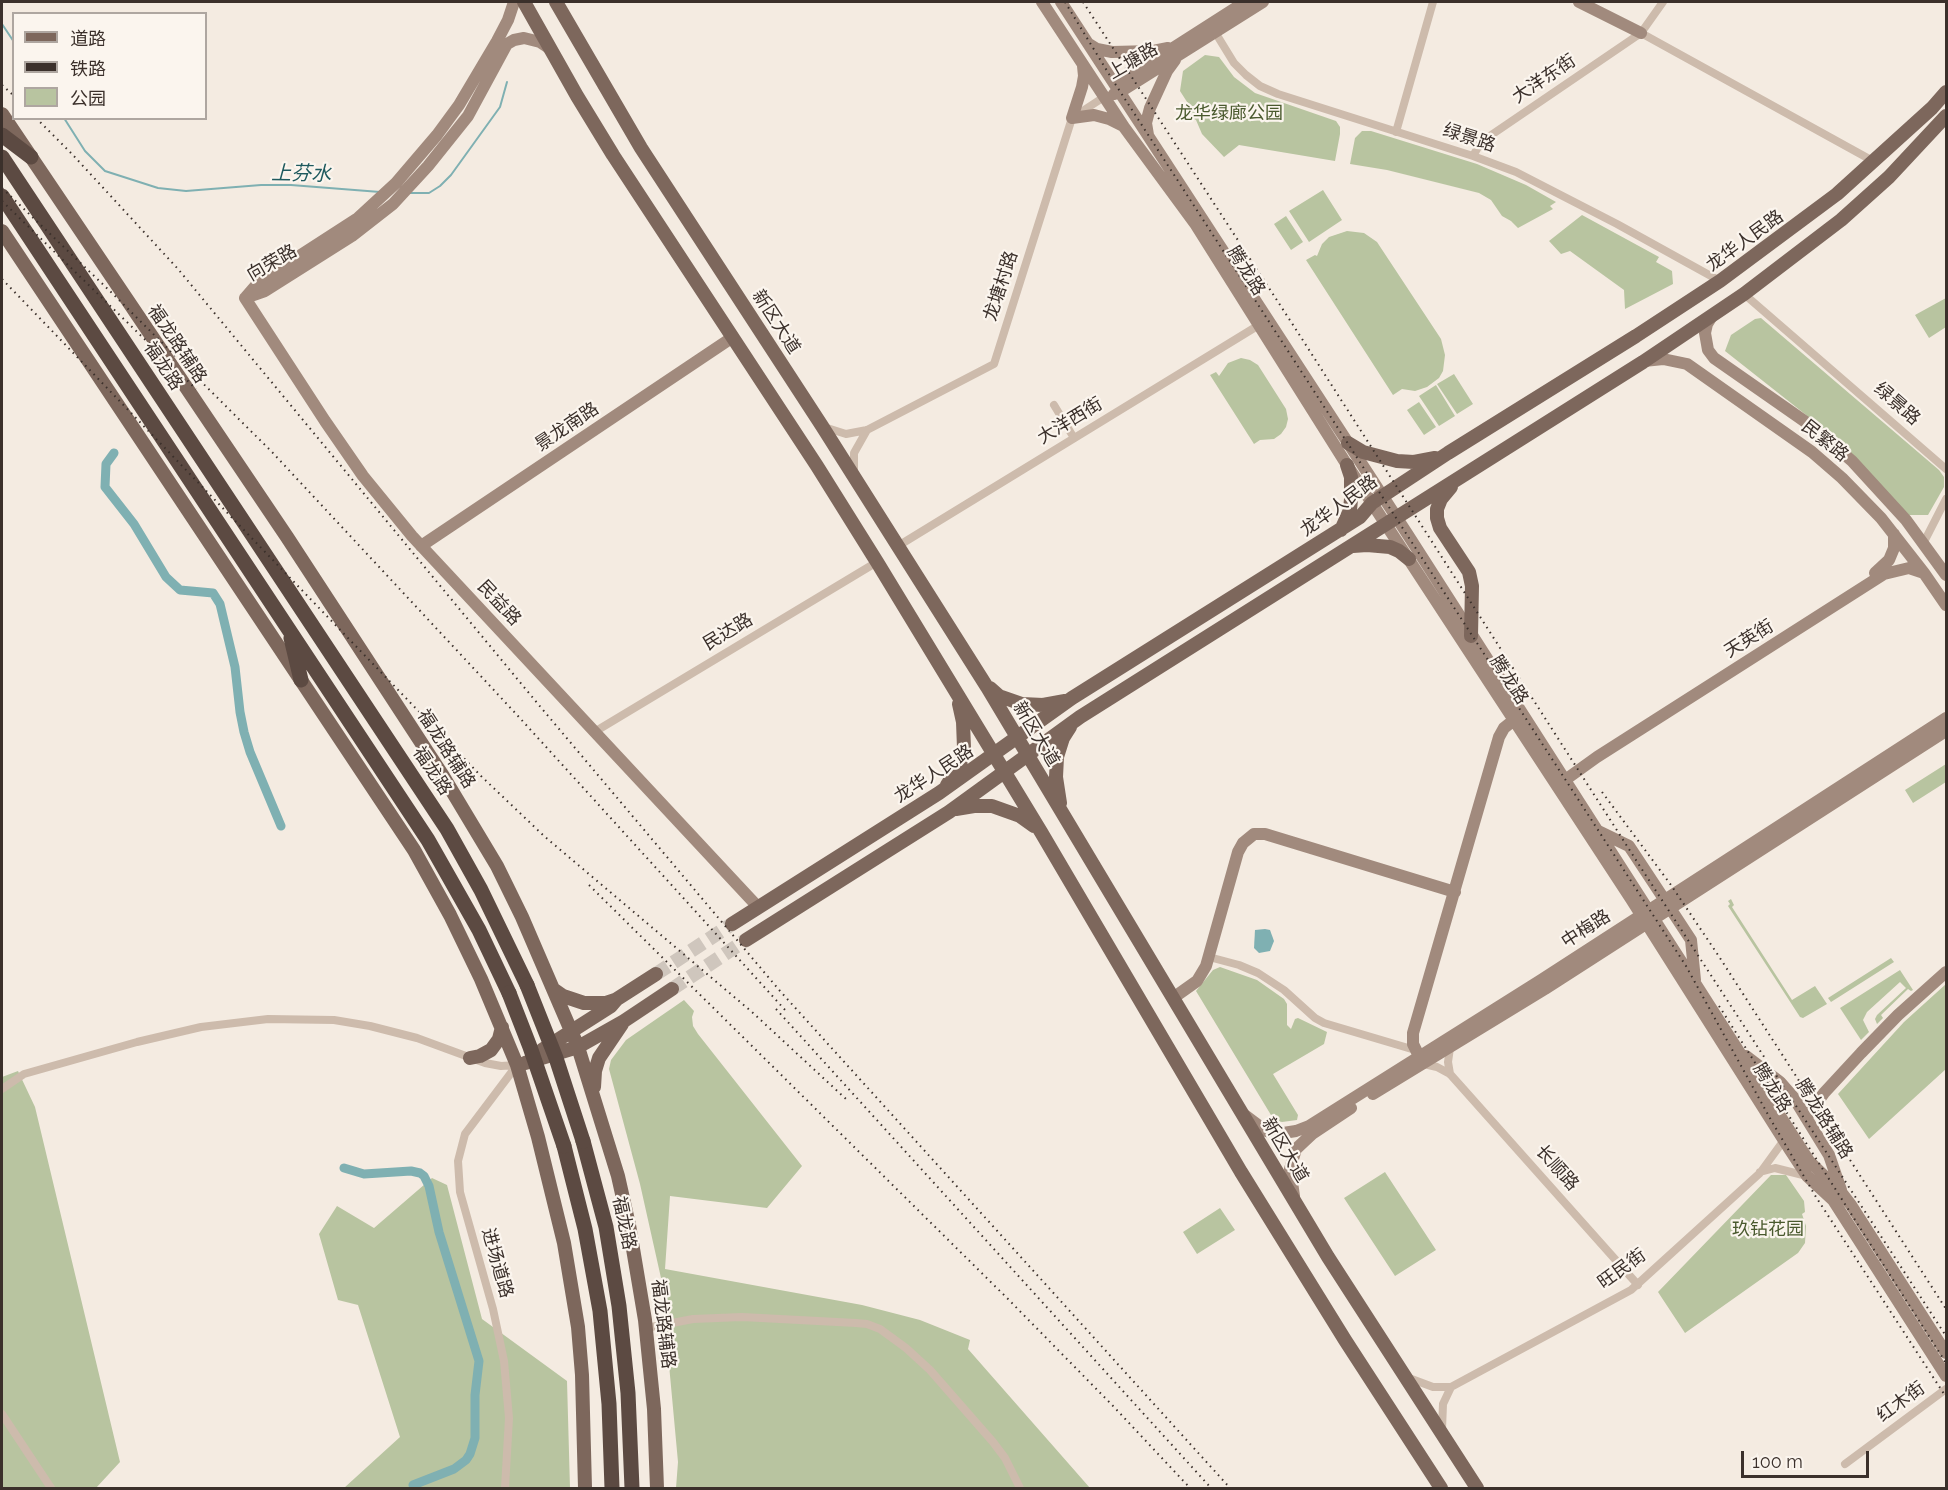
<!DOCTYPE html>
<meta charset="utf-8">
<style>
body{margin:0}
#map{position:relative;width:1948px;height:1490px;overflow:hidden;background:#f4ebe1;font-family:Raleway,"Noto Sans SC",sans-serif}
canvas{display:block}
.frame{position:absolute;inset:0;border:3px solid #3b302b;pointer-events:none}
.legend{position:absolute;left:12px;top:12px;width:195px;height:108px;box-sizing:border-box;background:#fbf5ee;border:2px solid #aea6a0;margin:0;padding:8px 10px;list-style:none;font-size:18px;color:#3b302b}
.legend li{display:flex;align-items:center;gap:12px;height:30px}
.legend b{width:30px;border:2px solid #aea6a0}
.scale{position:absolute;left:1741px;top:1451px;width:128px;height:27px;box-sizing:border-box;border:3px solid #3b302b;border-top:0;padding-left:8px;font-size:18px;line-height:21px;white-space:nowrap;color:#3b302b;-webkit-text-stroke:4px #fbf5ee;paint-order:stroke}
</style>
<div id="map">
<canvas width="1948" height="1490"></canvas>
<div class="frame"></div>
<ul class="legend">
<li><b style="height:8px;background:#7d675c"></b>道路</li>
<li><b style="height:8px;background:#3b302b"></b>铁路</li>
<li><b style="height:16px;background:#b8c4a0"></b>公园</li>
</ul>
<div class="scale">100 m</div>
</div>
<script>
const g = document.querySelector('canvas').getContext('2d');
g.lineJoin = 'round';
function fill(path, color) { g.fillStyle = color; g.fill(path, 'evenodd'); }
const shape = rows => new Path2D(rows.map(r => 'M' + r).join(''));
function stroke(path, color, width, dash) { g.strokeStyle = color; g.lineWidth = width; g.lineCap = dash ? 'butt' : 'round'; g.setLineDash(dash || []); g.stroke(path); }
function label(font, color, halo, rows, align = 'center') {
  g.font = font + ' Raleway,"Noto Sans SC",sans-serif'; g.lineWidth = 4.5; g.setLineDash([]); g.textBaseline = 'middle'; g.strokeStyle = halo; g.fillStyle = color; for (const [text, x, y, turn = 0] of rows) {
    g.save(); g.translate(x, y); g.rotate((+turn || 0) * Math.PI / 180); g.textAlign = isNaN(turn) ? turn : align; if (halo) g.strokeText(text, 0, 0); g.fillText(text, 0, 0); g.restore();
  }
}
fill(shape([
 [1205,55,1219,57,1234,77,1255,93,1336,121,1340,127,1340,134,1335,161,1239,145,1224,157,1202,134,1196,120,1188,116,1182,110,1189,105,1180,91,1183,71],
 [1362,131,1371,131,1477,164,1526,185,1556,202,1550,206,1553,209,1518,228,1511,221,1502,216,1491,200,1479,193,1387,170,1350,164,1355,138],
 [1323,190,1342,220,1309,242,1289,211],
 [1582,215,1659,257,1656,262,1672,271,1673,284,1625,309,1624,290,1570,251,1561,254,1549,241],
 [1286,216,1303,242,1291,250,1274,224],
 [1347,231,1364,233,1377,242,1441,339,1445,355,1443,371,1439,378,1427,387,1415,391,1402,389,1393,395,1306,260,1315,255,1317,256,1322,244,1329,237],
 [1946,298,1946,327,1929,338,1915,315],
 [1761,318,1939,470,1944,477,1944,487,1928,515,1909,515,1834,437,1725,351,1731,335,1755,319],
 [1241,358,1250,360,1258,365,1286,409,1288,419,1286,427,1281,434,1274,439,1260,440,1254,444,1210,375,1216,372,1219,376,1228,363],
 [1454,374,1473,404,1457,414,1437,384],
 [1436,385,1455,416,1439,426,1419,396],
 [1419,402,1436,427,1424,435,1407,410],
 [1946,764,1946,782,1913,803,1905,790],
 [1731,899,1734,905,1732,907,1792,1000,1815,986,1827,1004,1803,1018,1800,1017,1728,906,1730,904,1728,901],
 [1891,958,1894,962,1831,1002,1828,998],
 [1220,967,1257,980,1284,999,1287,1004,1287,1025,1291,1029,1295,1019,1298,1018,1327,1032,1324,1044,1273,1074,1298,1115,1297,1120,1282,1122,1274,1120,1196,991,1213,970],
 [1900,970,1913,990,1911,991,1908,989,1881,1015,1883,1018,1877,1024,1875,1019,1877,1015,1906,988,1900,982,1867,1012,1863,1020,1869,1032,1861,1040,1840,1008],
 [1946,984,1946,1069,1869,1139,1838,1094,1904,1022],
 [684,1000,694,1011,692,1017,693,1026,698,1034,802,1166,767,1208,670,1196,665,1269,862,1305,920,1320,970,1340,968,1349,1090,1488,676,1488,678,1462,661,1278,640,1184,609,1069,611,1060,626,1040],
 [18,1071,35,1107,120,1462,96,1488,2,1488,2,1077],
 [1385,1172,1436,1250,1395,1276,1344,1198],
 [1771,1175,1786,1175,1804,1201,1805,1212,1802,1214,1806,1226,1805,1243,1798,1253,1685,1333,1658,1292],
 [432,1178,447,1185,482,1319,567,1381,570,1488,344,1488,400,1437,358,1305,338,1300,319,1234,337,1206,374,1228],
 [1220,1208,1235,1230,1197,1254,1183,1232]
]), '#b8c4a0');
fill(shape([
 [1265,929,1270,930,1274,941,1270,951,1259,953,1254,948,1255,930]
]), '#7fb0b2');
stroke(shape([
 [2,24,14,42],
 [64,118,85,151,105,171,158,188,186,191,261,185,291,185,380,192],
 [409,193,429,193,440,186,451,175,500,107,507,82]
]), '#7fb0b2', 2);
stroke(shape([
 [114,453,106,464,105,487,134,524,166,577,180,590,213,593,220,604,235,667,240,712,244,732,250,752,281,826],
 [344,1168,364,1174,411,1171,420,1173,424,1176,429,1186,439,1232,479,1361,475,1395,475,1438,470,1454,466,1460,454,1469,413,1485]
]), '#7fb0b2', 9);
stroke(shape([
 [656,974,732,924],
 [672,989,746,940]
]), '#cfc6bd', 14, [14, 7]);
stroke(shape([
 [1215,32,1234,63,1246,75,1260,86,1278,94,1473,156,1516,172,1617,224,1720,281],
 [1641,33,1873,161],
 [1396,132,1433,2],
 [1473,156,1481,142,1641,33,1663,2],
 [1744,294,1946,469],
 [1054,405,1074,438],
 [824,427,846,434,867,430,994,364,1072,118,1104,97],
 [854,472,854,453,867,430],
 [1924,542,1946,499],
 [898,546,1259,325],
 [596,731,877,562],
 [1209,957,1239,965,1258,973,1284,990,1315,1018,1324,1023,1415,1050],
 [1450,1048,1448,1062,1450,1074],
 [1424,1064,1437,1067,1450,1074,1638,1285],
 [2,1089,24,1074,137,1042,201,1027,268,1019,334,1020,370,1026,417,1038,485,1063,501,1066,517,1065],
 [1760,1172,1775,1168,1807,1176],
 [646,1328,693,1319,742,1317,856,1323,867,1324,880,1329,906,1348,930,1370,993,1442,1005,1458,1020,1488],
 [1409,1378,1433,1387,1451,1387,1631,1290,1760,1173,1784,1140],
 [2,1414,51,1488],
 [1442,1429,1443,1404,1451,1387],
 [1845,1464,1946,1389],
 [505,1488,509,1418,504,1361,493,1309,460,1192,458,1161,465,1134,517,1065]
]), '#cdbbac', 8);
stroke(shape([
 [1042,2,1124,127,1196,225,1347,465,1631,899,1790,1150,1807,1176,1833,1200,1946,1376],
 [1061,2,1408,535,1809,1161,1841,1192,1851,1205,1946,1353],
 [1579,2,1641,33],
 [1089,44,1097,49,1112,52,1153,51,1168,48],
 [1083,66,1084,76,1082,87,1072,118,1094,115,1109,119,1123,126],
 [1123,80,1245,2],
 [1114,94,1120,92,1263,2],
 [1148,135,1146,123,1150,108,1167,71,1175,60],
 [246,297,259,282,358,218,396,183,437,135,459,105,497,41,508,20,514,2],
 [245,298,325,421,363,476,412,536,758,907],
 [245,298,265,291,352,236,393,204,428,166,468,116,507,44,514,40,524,38,540,42,549,48],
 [1712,316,1707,324,1705,333,1708,350,1714,358,1810,425,1852,461,1906,520,1946,575],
 [1644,361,1663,359,1687,364,1812,452,1842,478,1881,518,1924,573,1946,605],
 [421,546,733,337],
 [1875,573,1889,560,1894,548,1894,534],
 [1565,780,1597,757,1884,574,1909,568,1924,573],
 [1598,831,1629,846,1664,899],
 [1670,908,1691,940,1695,980],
 [1173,998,1197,981,1206,966,1238,852,1243,843,1254,834,1265,834,1455,892],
 [1419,1056,1413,1044,1413,1033,1499,737,1504,728,1514,720],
 [1746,1056,1780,1082,1794,1098,1829,1155,1841,1190],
 [1373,1094,1545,989,1946,731],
 [1246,1116,1266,1131,1277,1134,1296,1131,1309,1126,1541,980,1946,718],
 [1806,1118,1824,1093,1861,1053,1898,1015,1946,972],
 [1294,1196,1290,1169,1296,1149,1312,1134,1351,1108]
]), '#a18a7d', 12);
stroke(shape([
 [524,2,577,96,613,155,817,466,877,562,1041,832,1241,1172,1345,1340,1441,1488],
 [556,2,641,148,822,426,987,687,1328,1257,1477,1488],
 [2,114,287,537,443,776,497,866,522,917,578,1047,618,1176,629,1225,645,1320,654,1409,657,1488],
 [2,231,414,850,450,915,481,979,517,1065,538,1137,564,1243,578,1327,582,1375,585,1488],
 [1348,443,1363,452,1397,461,1414,462,1435,458],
 [1451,487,1441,499,1437,509,1437,518,1440,528,1469,572,1472,586,1471,636],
 [1341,530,1350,510,1351,499,1351,477,1347,465],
 [1353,546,1367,545,1390,547,1399,551,1409,559],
 [990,688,999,696,1022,704,1043,705,1065,701],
 [947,785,960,765,964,748,963,722,959,704],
 [1060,803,1056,777,1057,757,1063,738,1070,727],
 [956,809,974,806,992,806,1020,816,1034,826],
 [732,924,939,793,1072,698,1360,517,1372,503,1448,453,1636,336,1720,281,1837,194,1932,108,1946,92],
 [746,940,949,812,1080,717,1643,362,1744,294,1841,220,1889,177,1946,116],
 [553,989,563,996,584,1003,606,1003,615,1000],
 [542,1050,611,1006,617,999,656,974],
 [470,1058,480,1056,491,1050,499,1039,502,1027],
 [525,1063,578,1047,624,1021,672,989],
 [594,1087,595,1071,599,1058,622,1024]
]), '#7d675c', 14);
stroke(shape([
 [2,135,31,157],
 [2,157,447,829,481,890,527,985],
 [2,196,428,840,479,930,509,993],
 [291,638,301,680],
 [583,1141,606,1227,619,1306,628,1393,632,1488],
 [564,1146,585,1229,600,1311,609,1404,612,1488]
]), '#5c4a42', 15);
stroke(shape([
 [1065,2,1112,79,1686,966,1771,1120,1816,1197,1946,1397],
 [1083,2,1295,328,1643,871,1946,1336],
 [2,85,14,96],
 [36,118,72,154,178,269,538,704,780,991,1230,1488],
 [2,188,113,294,272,452,518,716,786,1011],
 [2,201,196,389],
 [2,279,481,776,544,836,752,1012,846,1099],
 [1602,792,1671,885,1718,955,1946,1309],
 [589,885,1008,1299,1114,1407,1190,1488],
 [1719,1006,1946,1363],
 [776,1009,1211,1488]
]), '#3b302b', 2, [1.5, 4.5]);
stroke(shape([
 [527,985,556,1058,583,1141],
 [509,993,530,1047,564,1146]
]), '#5c4a42', 15);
label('18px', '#3b302b', '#fbf5ee', [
 ["上塘路",1133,61,-30],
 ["大洋东街",1544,79,-34],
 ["绿景路",1469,138,18],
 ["龙华人民路",1745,241,-36],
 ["向荣路",272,263,-30],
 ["腾龙路",1246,271,58],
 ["龙塘村路",1001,286,-72],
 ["新区大道",776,322,57],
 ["福龙路辅路",177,344,56],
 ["福龙路",163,366,56],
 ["绿景路",1897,404,41],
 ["大洋西街",1070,421,-31],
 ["景龙南路",567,427,-34],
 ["民繁路",1825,441,39],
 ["龙华人民路",1339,506,-36],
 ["民益路",499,603,47],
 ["民达路",728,632,-31],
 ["天英街",1749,639,-32],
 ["腾龙路",1509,680,57],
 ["新区大道",1036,734,59],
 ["福龙路辅路",446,749,57],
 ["福龙路",432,771,56],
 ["龙华人民路",934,774,-33],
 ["中梅路",1586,929,-33],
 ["腾龙路",1772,1088,58],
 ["腾龙路辅路",1824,1119,58],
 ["新区大道",1285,1150,59],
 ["长顺路",1557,1168,48],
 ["福龙路",624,1223,78],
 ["进场道路",497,1263,74],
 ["旺民街",1622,1269,-36],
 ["福龙路辅路",663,1324,83],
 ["红木街",1901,1402,-36]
]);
label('18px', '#4a5a2e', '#fbf5ee', [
 ["龙华绿廊公园",1229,114],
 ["玖钻花园",1768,1230]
]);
label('italic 20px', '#1f5a5e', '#fbf5ee', [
 ["上芬水",301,174,1]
]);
</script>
